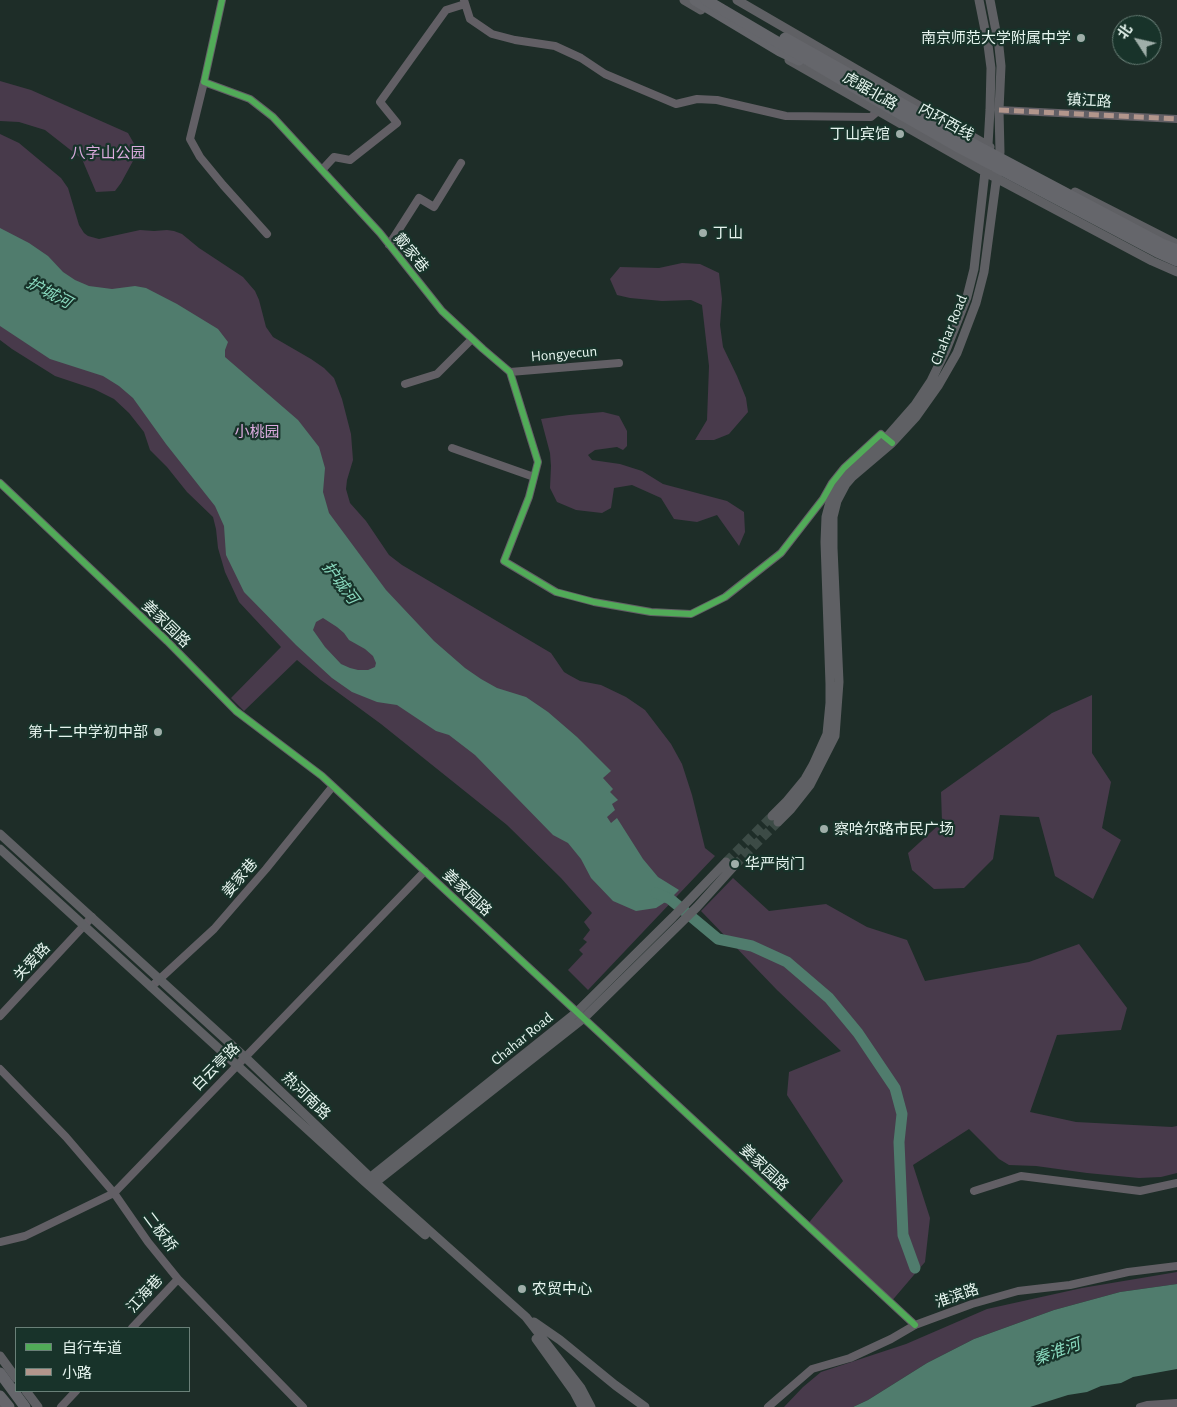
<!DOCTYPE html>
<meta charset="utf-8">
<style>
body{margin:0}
#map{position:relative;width:1177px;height:1407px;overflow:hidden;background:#1e2d28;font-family:"Alegreya Sans","Noto Sans SC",sans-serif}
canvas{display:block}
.legend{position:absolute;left:15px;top:1327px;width:175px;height:65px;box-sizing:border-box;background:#18332a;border:1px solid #6a8078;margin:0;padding:6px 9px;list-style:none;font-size:15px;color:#e5f4ee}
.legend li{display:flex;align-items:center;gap:10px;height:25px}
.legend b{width:25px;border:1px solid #6a8078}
.north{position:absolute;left:1112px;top:15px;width:50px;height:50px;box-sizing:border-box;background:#18332a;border:1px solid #6a8078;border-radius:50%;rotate:305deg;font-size:14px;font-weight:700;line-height:20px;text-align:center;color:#e5f4ee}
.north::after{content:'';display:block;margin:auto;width:18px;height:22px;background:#9faea9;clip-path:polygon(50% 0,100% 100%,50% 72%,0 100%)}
</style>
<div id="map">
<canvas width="1177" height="1407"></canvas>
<ul class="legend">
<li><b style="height:6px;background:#51ab58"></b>自行车道</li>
<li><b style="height:6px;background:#b2968c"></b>小路</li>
</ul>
<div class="north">北</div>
</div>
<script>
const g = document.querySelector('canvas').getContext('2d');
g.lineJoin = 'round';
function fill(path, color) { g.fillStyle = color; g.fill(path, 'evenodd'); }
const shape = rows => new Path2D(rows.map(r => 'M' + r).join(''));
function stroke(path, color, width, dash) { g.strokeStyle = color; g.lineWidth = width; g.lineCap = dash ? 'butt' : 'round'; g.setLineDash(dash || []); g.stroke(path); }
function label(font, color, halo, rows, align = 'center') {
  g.font = font + ' "Alegreya Sans","Noto Sans SC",sans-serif'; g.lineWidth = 4.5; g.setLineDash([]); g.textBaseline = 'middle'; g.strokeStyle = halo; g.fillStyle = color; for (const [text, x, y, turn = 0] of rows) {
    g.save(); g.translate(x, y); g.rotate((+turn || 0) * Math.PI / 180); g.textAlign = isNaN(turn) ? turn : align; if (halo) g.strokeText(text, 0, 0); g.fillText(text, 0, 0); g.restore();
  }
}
fill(shape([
 [0,81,31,90,128,133,137,149,133,161,121,183,115,191,96,192,82,159,45,130,19,122,0,121],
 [0,134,19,143,61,178,68,188,79,225,84,233,88,236,99,239,140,230,154,231,167,230,174,231,182,234,199,248,243,277,255,291,259,300,266,327,273,337,311,359,324,368,334,378,342,399,351,434,353,460,347,480,346,489,350,503,366,521,389,555,402,565,551,653,564,672,569,675,580,681,601,685,626,697,645,710,671,744,682,764,692,795,705,848,715,856,588,990,568,970,583,954,579,950,587,942,583,939,590,930,584,922,592,913,561,878,507,825,381,724,321,680,297,660,244,711,231,698,281,647,239,602,225,572,218,548,216,529,213,517,187,492,167,467,150,450,144,432,129,413,114,399,94,389,55,376,12,349,0,340],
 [682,263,700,264,719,273,722,299,720,325,723,347,737,376,746,398,748,412,729,434,714,440,695,440,707,420,709,366,702,305,691,300,662,301,630,298,617,295,610,279,620,267,659,268],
 [603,412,619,416,627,431,627,446,623,450,617,447,595,450,588,455,592,460,620,464,642,471,663,484,727,501,744,512,745,532,739,546,717,515,697,522,674,519,661,498,632,485,614,488,611,508,602,513,576,510,557,502,550,488,551,466,550,453,541,419,569,415],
 [1092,695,1092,753,1111,782,1102,828,1121,840,1093,899,1055,876,1039,817,1000,815,993,859,964,888,934,889,912,870,908,853,942,822,941,792,1052,713],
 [733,878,769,911,826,904,867,927,907,940,925,981,1029,962,1079,944,1127,1008,1121,1030,1057,1035,1030,1112,1076,1122,1172,1127,1177,1126,1177,1173,1161,1177,1139,1178,1087,1173,1036,1166,1009,1165,999,1159,969,1129,913,1165,930,1218,925,1262,890,1303,807,1225,843,1181,787,1095,789,1072,841,1051,777,990,701,911],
 [1177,1272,1177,1284,1120,1292,1054,1310,974,1339,927,1363,868,1400,853,1407,784,1407,803,1387,821,1372,906,1344,987,1309,1082,1288]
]), '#483a4b');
fill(shape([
 [0,228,29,243,48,256,63,272,75,280,89,286,112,289,135,286,146,288,177,304,218,329,228,342,225,350,225,357,298,420,319,447,325,468,323,492,329,513,386,590,434,641,465,668,481,679,497,688,526,697,548,712,577,737,611,771,603,778,613,789,610,792,618,800,612,804,615,810,607,817,611,823,617,818,643,859,658,877,679,890,670,899,656,908,636,911,613,901,591,878,581,859,568,843,553,835,475,755,449,735,436,731,397,705,377,702,352,692,332,678,296,645,244,592,226,555,224,526,215,506,166,444,133,398,119,386,103,376,50,359,0,326],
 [323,618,337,627,344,633,349,640,365,649,373,656,376,663,375,667,368,670,358,670,350,668,341,664,325,647,313,630,316,622],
 [1177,1284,1177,1369,1133,1377,1121,1383,1101,1386,1087,1392,1068,1395,1030,1407,853,1407,868,1400,927,1363,974,1339,1054,1310,1120,1292]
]), '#507c6d');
stroke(shape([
 [656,893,670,899,718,939,752,946,787,962,829,998,858,1033,895,1088,902,1114,899,1142,903,1235,915,1268]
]), '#507c6d', 11);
stroke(shape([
 [726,862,772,816],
 [734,866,778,822]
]), '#3c4b46', 9, [9, 4.5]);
stroke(shape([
 [222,0,204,82,250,99,273,117,380,233,442,311,483,349,510,372,538,462,529,497,504,561,556,592,594,602,651,612,691,614,725,597,781,553,823,499,832,483,844,468,881,434,891,442],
 [464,0,470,19,492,34,515,40,555,46,581,58,605,74,676,104,697,99,717,100,786,116,871,117,878,111],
 [204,82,190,139,200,157,223,185,267,234],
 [999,110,1177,119],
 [322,170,334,157,350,160,397,123,380,102,446,10,465,4],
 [389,245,419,198,434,207,461,163],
 [510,372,619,363],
 [405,384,437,374,472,339],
 [452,448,534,477],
 [0,483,167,641,236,711,322,776,915,1325],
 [151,987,214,929,266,869,333,786],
 [0,1016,92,917],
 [0,1069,66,1137,114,1193,148,1242,178,1279,303,1407],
 [974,1191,1021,1176,1140,1191,1177,1183],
 [0,1242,25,1236,114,1193,425,871],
 [132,1328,178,1279],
 [61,1407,76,1391],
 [768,1407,812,1369,850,1358,891,1339,915,1325,972,1304,1018,1291,1070,1285,1128,1272,1177,1266],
 [1140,1407,1147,1405,1177,1403]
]), '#625f65', 8);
stroke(shape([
 [684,0,701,10],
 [737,0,990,147],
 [789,60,996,178,1152,261,1177,272],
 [1075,192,1177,244],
 [772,816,786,802,805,779,813,765,827,734,830,703,830,684,825,542,826,517,830,502,840,482,847,474,886,438,915,405,931,381,946,350,967,297,974,269,988,145,990,110,991,68,988,45,979,0],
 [778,822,791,809,810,785,835,736,839,682,833,548,833,517,837,501,846,484,852,477,892,443,916,417,938,386,957,353,976,303,984,272,1000,152,999,110,1001,66,999,47,990,0],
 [0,834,246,1058,375,1182,526,1317,581,1388,591,1407],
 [0,849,365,1182,425,1235],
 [367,1180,577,1012,673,917,726,862],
 [372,1185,584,1018,697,907,734,866],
 [534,1322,560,1340,615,1385,645,1407],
 [536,1339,574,1392,582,1407],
 [0,1356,16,1378],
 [26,1391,38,1407],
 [0,1405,2,1407]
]), '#5f6064', 9);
stroke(shape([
 [695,0,780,51,799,60],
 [0,1373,25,1407],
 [0,1396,9,1407]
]), '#65666b', 11);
stroke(shape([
 [706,0,864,93,960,148,1157,252,1177,261],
 [785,38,977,146,1162,244,1177,250]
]), '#65666b', 11);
stroke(shape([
 [999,110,1177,119]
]), '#b2968c', 5, [10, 5]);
stroke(shape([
 [222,0,204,82,250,99,273,117,380,233,442,311,483,349,510,372,538,462,529,497,504,561,556,592,594,602,651,612,691,614,725,597,781,553,823,499,832,483,844,468,881,434,892,443],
 [0,483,167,641,236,711,322,776,915,1325]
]), '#51ab58', 6);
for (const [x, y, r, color] of [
 [1081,38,5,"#9faea9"],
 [900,134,5,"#9faea9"],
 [703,233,5,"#9faea9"],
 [158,732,5,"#9faea9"],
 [824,829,5,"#9faea9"],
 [735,864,5,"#9faea9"],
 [522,1289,5,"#9faea9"]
]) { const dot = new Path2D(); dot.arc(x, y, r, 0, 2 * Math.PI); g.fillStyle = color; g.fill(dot); stroke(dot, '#18332a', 2); }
label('15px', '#e5f4ee', '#18332a', [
 ["南京师范大学附属中学",1071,38,"right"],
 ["丁山宾馆",890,134,"right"],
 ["丁山",713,233],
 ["第十二中学初中部",148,732,"right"],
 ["察哈尔路市民广场",834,829],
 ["华严岗门",745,864],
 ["农贸中心",532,1289]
], 'left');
label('15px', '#e5f4ee', '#18332a', [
 ["虎踞北路",870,91,30],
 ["镇江路",1089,101,3],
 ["内环西线",946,122,29],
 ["戴家巷",411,253,51],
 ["Chahar Road",949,330,-68],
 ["Hongyecun",564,354,-5],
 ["姜家园路",166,624,44],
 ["姜家巷",240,878,-49],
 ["姜家园路",467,893,43],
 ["关爱路",32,962,-47],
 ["Chahar Road",522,1039,-39],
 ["白云亭路",216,1067,-45],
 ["热河南路",306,1096,44],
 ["姜家园路",764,1168,43],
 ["二板桥",160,1232,53],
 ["江海巷",145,1294,-48],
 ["淮滨路",957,1296,-19]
]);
label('15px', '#dbabde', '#18332a', [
 ["八字山公园",108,153],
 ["小桃园",257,432]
]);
label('italic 16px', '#89d9be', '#18332a', [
 ["护城河",49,293,28],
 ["护城河",340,583,53],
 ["秦淮河",1057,1352,-20]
]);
</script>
